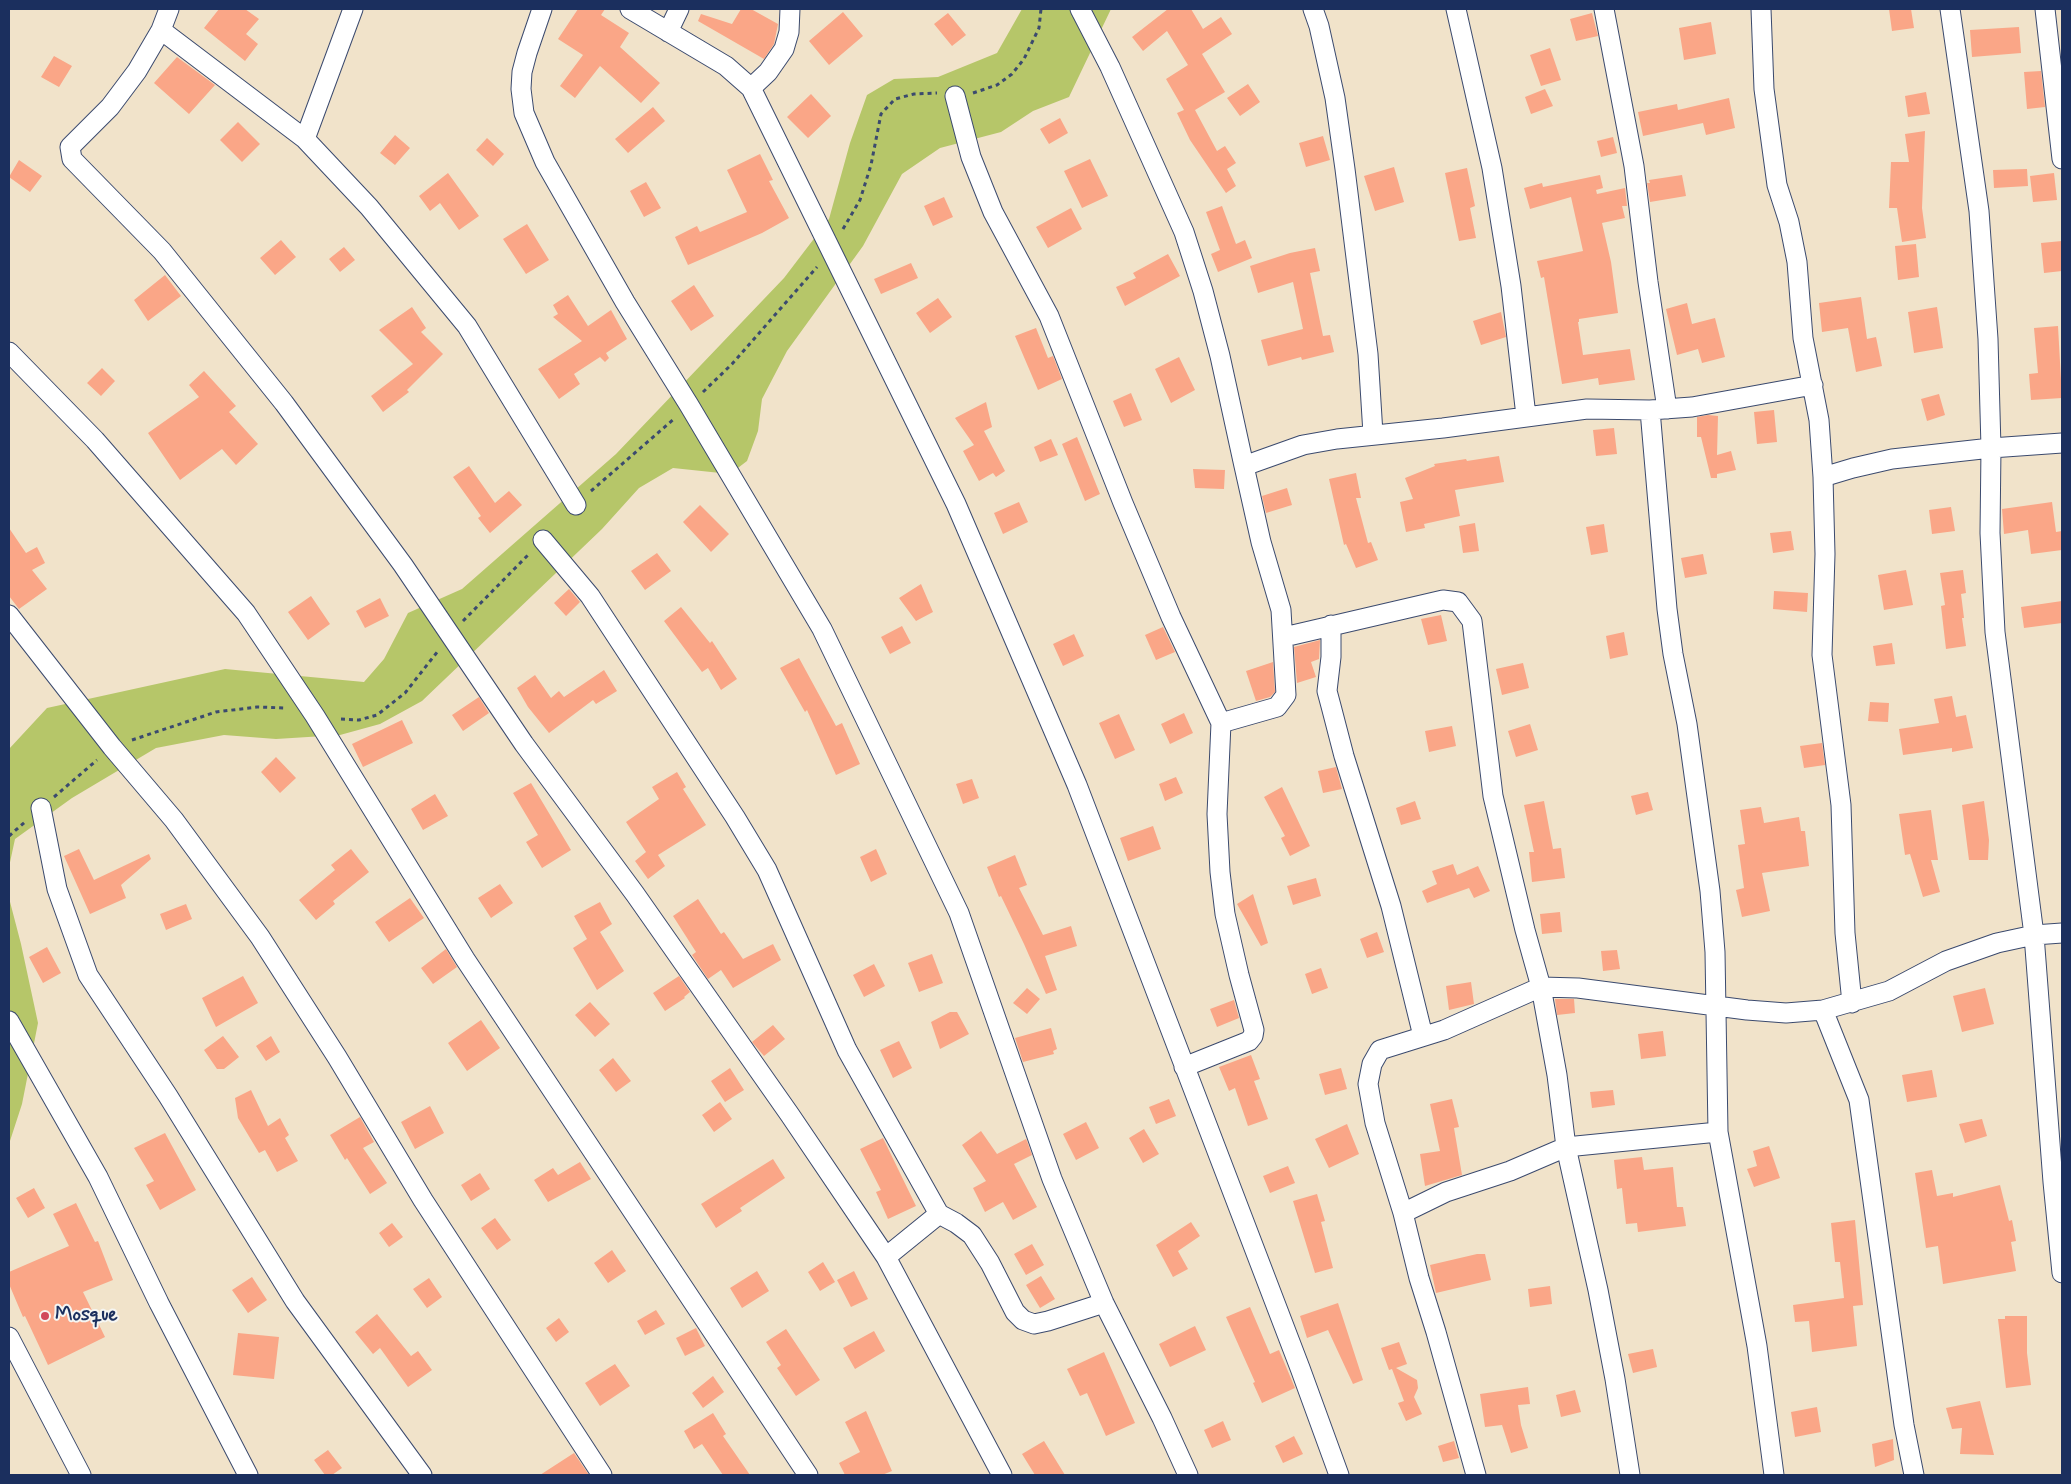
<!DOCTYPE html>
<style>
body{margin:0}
#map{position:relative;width:2071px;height:1484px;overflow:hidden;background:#f1e3ca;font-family:Mynerve,sans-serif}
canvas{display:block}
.frame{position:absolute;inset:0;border:10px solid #1b2f5e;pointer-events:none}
</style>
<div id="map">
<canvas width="2071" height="1484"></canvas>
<div class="frame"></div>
</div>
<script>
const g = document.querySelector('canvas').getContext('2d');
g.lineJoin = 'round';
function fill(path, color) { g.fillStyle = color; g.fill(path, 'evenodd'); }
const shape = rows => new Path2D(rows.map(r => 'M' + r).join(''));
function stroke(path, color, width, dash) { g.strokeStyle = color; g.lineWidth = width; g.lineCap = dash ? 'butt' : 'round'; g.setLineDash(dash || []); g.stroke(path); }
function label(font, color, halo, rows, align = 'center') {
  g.font = font + ' Mynerve,sans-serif'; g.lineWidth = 4; g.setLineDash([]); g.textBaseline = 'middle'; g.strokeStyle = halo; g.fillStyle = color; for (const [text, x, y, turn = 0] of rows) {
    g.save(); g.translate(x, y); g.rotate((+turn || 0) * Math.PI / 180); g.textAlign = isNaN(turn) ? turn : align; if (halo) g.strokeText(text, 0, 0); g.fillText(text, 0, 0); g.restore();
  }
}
fill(shape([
 [1022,9,1111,9,1069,97,1033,111,1001,132,940,148,902,174,863,246,787,351,762,399,758,431,747,461,730,474,673,468,639,488,602,529,422,701,380,724,340,735,276,739,224,735,156,748,72,798,15,839,9,867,9,749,47,708,225,669,364,682,384,659,408,613,462,589,616,454,784,278,829,219,850,143,867,95,894,79,938,77,997,53],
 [9,898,21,944,38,1023,22,1104,9,1144]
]), '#b6c669');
fill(shape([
 [219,9,245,9,259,19,246,34,258,44,245,61,204,28],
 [578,9,605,9,601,15,629,33,620,47,660,83,641,103,600,66,575,98,560,86,583,55,558,39],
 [741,9,751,9,778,24,774,44,764,59,698,21,701,14,732,24],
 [1168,9,1191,9,1203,29,1221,17,1232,34,1202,54,1225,92,1195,110,1217,151,1225,146,1236,163,1227,169,1236,186,1226,193,1190,140,1177,113,1184,110,1166,79,1188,65,1167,31,1143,51,1132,37],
 [1889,9,1911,9,1914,28,1892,31],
 [843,12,863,36,829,65,809,41],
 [948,13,966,35,952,46,934,24],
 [1592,13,1598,36,1576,41,1570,19],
 [1711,22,1716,54,1684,60,1679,28],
 [2019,27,2021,53,1972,57,1970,30],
 [1550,48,1561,80,1541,86,1530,55],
 [54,56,72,66,59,87,41,77],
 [177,57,215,85,189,114,154,83],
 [2041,71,2045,107,2027,109,2024,72],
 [1248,84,1260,102,1240,116,1227,98],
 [1545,89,1553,106,1531,114,1525,97],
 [1926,92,1930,114,1908,117,1905,96],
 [811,94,831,116,808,138,787,117],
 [1729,98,1735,128,1706,135,1703,123,1643,136,1638,112,1677,104,1678,110],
 [653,107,665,121,628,153,615,139],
 [1060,118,1068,133,1049,144,1040,129],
 [238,122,260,144,242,162,220,140],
 [1925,131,1922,208,1926,238,1902,242,1897,208,1889,208,1891,162,1909,162,1905,134],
 [395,135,410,148,395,165,380,153],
 [1323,136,1330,160,1306,167,1299,143],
 [1613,137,1617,153,1601,157,1597,141],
 [487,138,504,154,493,166,476,150],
 [760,154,773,180,769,181,789,218,762,233,688,265,675,237,697,226,700,232,747,212,727,170],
 [1090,159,1108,196,1082,208,1064,171],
 [19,160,42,176,30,192,9,177],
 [1394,167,1404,202,1375,211,1364,176],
 [1467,168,1475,206,1470,208,1476,238,1459,241,1445,173],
 [2027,169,2028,186,1994,188,1993,170],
 [448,173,479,216,459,230,440,203,430,211,419,196],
 [2054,173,2057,200,2033,202,2030,176],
 [1600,175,1603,188,1596,190,1597,194,1625,188,1627,206,1622,206,1625,218,1602,223,1611,262,1618,313,1579,319,1579,322,1578,322,1583,355,1630,349,1635,380,1599,385,1598,378,1562,384,1544,277,1541,278,1537,261,1583,251,1571,197,1530,209,1524,188,1542,183,1543,187],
 [1682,175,1686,196,1650,202,1647,183,1650,183,1649,180],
 [646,182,661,208,644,217,630,191],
 [944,197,953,217,933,226,924,206],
 [1222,206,1236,244,1245,240,1252,258,1218,272,1211,254,1220,250,1206,212],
 [1071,208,1082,229,1048,248,1036,227],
 [527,224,549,260,526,274,503,239],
 [281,240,296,257,275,275,260,258],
 [2062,241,2062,271,2044,273,2041,243],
 [1916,244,1919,277,1898,280,1895,246],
 [344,247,355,260,340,272,329,259],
 [1315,248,1320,271,1310,273,1323,336,1330,335,1334,352,1302,360,1301,357,1268,366,1261,340,1303,329,1293,282,1258,293,1250,266,1290,253],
 [1168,254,1180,276,1125,306,1116,287,1136,278,1133,273],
 [911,263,918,278,881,294,874,279],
 [165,275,181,296,148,321,134,300],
 [694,285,714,316,691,331,671,301],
 [568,295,588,326,611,310,627,339,606,353,609,358,605,362,600,357,574,374,580,384,559,399,538,369,582,341,553,317,558,314,553,305],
 [1861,297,1867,339,1876,337,1882,366,1856,372,1848,328,1822,332,1819,303],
 [938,298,952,317,930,333,916,313],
 [1687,303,1692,324,1715,318,1725,357,1702,363,1698,349,1677,355,1666,309],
 [412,307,426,328,421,332,443,354,407,390,409,392,383,412,371,396,413,364,379,330],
 [1937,307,1943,348,1914,353,1908,312],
 [1501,312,1506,337,1481,345,1473,321],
 [2058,326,2062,398,2031,400,2029,374,2038,373,2034,328],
 [1036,328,1048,358,1053,356,1062,379,1038,390,1015,336],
 [1179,357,1195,390,1171,403,1155,369],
 [102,368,115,381,101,396,87,383],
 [204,371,236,406,229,412,258,444,236,465,222,449,180,480,148,433,199,397,189,385],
 [1131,393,1142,420,1124,427,1113,401],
 [1939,394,1945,415,1927,421,1921,399],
 [986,402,992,427,984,431,1005,471,996,477,993,473,979,481,963,451,974,445,955,418],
 [1774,410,1777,442,1757,444,1754,412],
 [1708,415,1718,416,1717,455,1731,451,1736,470,1717,474,1717,478,1711,478,1701,437,1697,437,1697,417],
 [1614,428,1617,454,1596,456,1593,430],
 [1077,437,1100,494,1085,501,1062,444],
 [1051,439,1058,455,1040,462,1034,447],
 [1499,456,1504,482,1455,490,1460,516,1424,524,1425,528,1406,532,1400,502,1413,499,1405,478,1435,466,1434,464,1466,459,1467,461],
 [469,466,495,503,509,491,522,505,490,533,478,518,481,516,453,477],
 [1193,469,1225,470,1224,489,1195,488],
 [1356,473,1361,498,1356,498,1368,543,1371,542,1378,560,1356,568,1346,544,1344,545,1329,479],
 [1287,488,1292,505,1266,513,1262,496],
 [1019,502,1028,522,1003,534,994,513],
 [2052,502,2056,532,2062,531,2062,550,2031,554,2028,530,2004,534,2002,509],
 [700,505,729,534,711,552,683,522],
 [1951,507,1955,531,1932,534,1929,510],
 [1475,523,1479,551,1463,553,1459,526],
 [1604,524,1608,552,1591,555,1586,527],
 [9,528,26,553,37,547,45,563,32,570,47,589,19,609,9,596],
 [1791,531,1794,550,1773,553,1770,533],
 [657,553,671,571,645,590,631,571],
 [1703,554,1707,574,1685,578,1681,558],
 [1906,570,1913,605,1884,610,1878,575],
 [1963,570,1966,593,1961,594,1964,618,1962,618,1966,646,1946,649,1941,606,1945,605,1940,573],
 [921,584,933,612,916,621,899,598],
 [569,589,580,602,566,616,554,603],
 [1774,591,1808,593,1807,612,1773,609],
 [311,596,330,624,308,640,288,612],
 [380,598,389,616,365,628,356,611],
 [2062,601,2062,623,2024,628,2021,607],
 [681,607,710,643,712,641,737,679,721,690,708,668,702,672,664,621],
 [1441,615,1447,641,1428,645,1421,619],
 [902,626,911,643,890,654,881,637],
 [1163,627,1175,652,1156,660,1145,635],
 [1624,632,1628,655,1610,659,1606,636],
 [1074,634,1084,656,1063,666,1053,644],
 [1320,640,1319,659,1311,662,1316,677,1297,683,1294,647],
 [1892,643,1895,664,1876,666,1873,646],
 [799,658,836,726,842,723,860,764,836,775,807,710,805,712,780,668],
 [1273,662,1275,692,1270,697,1256,701,1246,671],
 [1523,663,1529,688,1502,695,1496,669],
 [604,670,617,691,596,704,593,700,549,733,528,707,517,688,535,675,551,698,559,691,564,697],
 [1952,696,1956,717,1966,715,1973,748,1952,752,1952,748,1903,755,1899,729,1939,723,1934,699],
 [479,697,489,713,463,731,452,715],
 [1870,702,1889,703,1888,722,1868,721],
 [1184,713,1193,733,1170,744,1161,724],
 [1119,714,1135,750,1115,759,1099,723],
 [402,720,413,743,363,767,352,744],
 [1530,724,1538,750,1516,757,1508,731],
 [1452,726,1456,746,1429,752,1425,731],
 [1822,743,1825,765,1804,768,1800,746],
 [276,757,296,778,280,793,261,772],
 [1336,767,1342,789,1323,793,1318,771],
 [677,772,686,787,683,789,706,825,658,855,665,866,648,879,635,861,646,852,626,822,659,799,652,787],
 [1176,777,1183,793,1165,801,1159,784],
 [972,779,979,798,963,804,956,784],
 [531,783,571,850,542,868,526,842,538,835,513,793],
 [1282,787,1310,846,1290,856,1281,838,1285,836,1264,797],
 [1648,792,1653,810,1636,815,1631,796],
 [435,794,448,816,423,830,411,809],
 [1415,801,1421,819,1401,825,1396,808],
 [1544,801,1553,849,1561,848,1565,878,1532,882,1529,852,1534,852,1524,805],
 [1984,801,1989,840,1988,860,1969,860,1962,805],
 [1761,807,1764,823,1799,817,1801,831,1805,831,1809,866,1762,873,1770,911,1742,917,1736,890,1744,888,1738,845,1745,844,1740,810],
 [1931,810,1938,860,1931,860,1940,892,1923,897,1910,854,1905,855,1899,814],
 [1153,826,1161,849,1128,861,1120,838],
 [79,849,94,880,149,854,151,859,121,885,126,898,90,914,64,856],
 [351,849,369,872,333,901,335,904,316,920,299,900,335,870,331,865],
 [876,849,887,874,871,882,860,857],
 [1015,855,1027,885,1019,888,1043,935,1071,926,1077,946,1045,956,1057,990,1046,994,1024,944,1001,896,999,897,987,867],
 [1453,864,1457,875,1478,866,1490,891,1474,898,1469,888,1427,903,1422,891,1437,884,1432,871],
 [1316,878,1321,896,1293,905,1287,886],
 [500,884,513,903,491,918,478,898],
 [1253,894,1268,943,1261,946,1237,904],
 [410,898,424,918,389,942,375,922],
 [698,899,721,934,724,932,743,959,773,944,781,960,733,988,721,970,708,979,692,955,696,952,673,916],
 [600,902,612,924,600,932,624,971,597,990,573,948,587,939,574,916],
 [186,904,192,919,166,930,160,914],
 [1560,912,1562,932,1542,934,1540,914],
 [1377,932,1384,952,1367,958,1360,939],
 [47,947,61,973,43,983,29,957],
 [446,949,457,967,433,984,421,968],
 [1617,950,1620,969,1603,971,1601,951],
 [932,954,943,983,919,992,908,963],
 [874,964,885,986,864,997,853,975],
 [1321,968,1328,988,1312,994,1305,974],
 [243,976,258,1003,216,1027,202,998],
 [679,976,690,992,684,997,685,998,665,1011,653,993],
 [1471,982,1474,1004,1449,1010,1446,986],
 [1027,988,1040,999,1027,1014,1013,1003],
 [1985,988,1994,1024,1962,1032,1953,996],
 [1555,999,1574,999,1575,1013,1557,1015],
 [1234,1000,1239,1018,1217,1027,1210,1009],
 [590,1002,610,1024,595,1037,575,1015],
 [950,1012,957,1012,969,1034,940,1049,931,1022],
 [481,1020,500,1048,467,1071,448,1043],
 [773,1025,785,1039,764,1056,752,1042],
 [1051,1028,1057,1049,1053,1051,1054,1054,1023,1062,1015,1038],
 [1663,1031,1666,1056,1641,1059,1638,1034],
 [223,1036,239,1057,224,1069,217,1069,204,1050],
 [271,1036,280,1052,266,1061,256,1046],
 [899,1041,912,1068,893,1078,880,1050],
 [1251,1055,1260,1079,1254,1081,1268,1119,1248,1126,1235,1088,1229,1091,1219,1067],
 [613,1058,631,1081,616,1092,599,1070],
 [730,1068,744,1090,725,1102,711,1081],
 [1341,1068,1347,1089,1325,1095,1319,1074],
 [1932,1070,1937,1097,1907,1102,1902,1075],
 [251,1090,268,1126,280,1118,289,1135,285,1138,298,1161,277,1172,265,1150,259,1153,238,1118,235,1098],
 [1613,1090,1615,1105,1592,1108,1590,1092],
 [1169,1099,1176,1116,1156,1124,1149,1107],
 [1452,1099,1459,1127,1454,1128,1462,1175,1425,1186,1420,1154,1440,1151,1430,1104],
 [720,1102,732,1119,714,1132,702,1115],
 [430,1106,444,1133,415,1149,401,1122],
 [360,1117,374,1142,363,1148,387,1183,370,1194,347,1158,345,1160,330,1135],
 [1982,1119,1987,1136,1965,1143,1959,1124],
 [1086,1122,1099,1148,1076,1160,1063,1134],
 [1347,1124,1359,1154,1329,1168,1315,1139],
 [1144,1129,1159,1154,1143,1163,1129,1138],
 [981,1131,997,1154,1026,1139,1027,1141,1032,1155,1014,1164,1037,1207,1013,1220,1003,1202,985,1212,973,1188,986,1181,962,1145],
 [165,1133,196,1190,160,1210,146,1185,154,1181,134,1148],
 [883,1138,916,1206,888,1219,876,1192,881,1190,860,1149],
 [1769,1146,1780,1178,1754,1187,1747,1169,1757,1166,1753,1151],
 [1642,1157,1644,1170,1673,1167,1677,1207,1683,1207,1686,1226,1638,1232,1637,1223,1626,1224,1622,1188,1617,1189,1614,1160],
 [773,1159,785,1178,740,1208,742,1211,716,1228,701,1204],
 [580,1162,591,1179,548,1202,534,1180,553,1168,558,1175],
 [1288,1166,1295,1183,1270,1193,1263,1176],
 [1932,1170,1937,1196,1953,1193,1953,1197,2000,1185,2009,1221,2012,1220,2016,1241,2011,1242,2016,1271,1943,1284,1938,1246,1926,1248,1915,1173],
 [480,1173,490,1189,471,1201,461,1185],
 [34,1188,45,1208,28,1218,16,1198],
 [1317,1194,1325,1221,1321,1222,1333,1268,1315,1273,1293,1201],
 [76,1203,95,1242,98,1241,113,1280,83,1292,105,1337,48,1365,25,1316,23,1317,9,1284,9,1272,69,1246,53,1214],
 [495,1218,511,1240,497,1250,481,1228],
 [1855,1220,1863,1305,1853,1306,1857,1346,1812,1352,1809,1321,1795,1322,1793,1305,1844,1298,1840,1262,1835,1262,1831,1223],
 [1191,1222,1200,1236,1178,1251,1188,1269,1173,1277,1156,1245],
 [392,1223,403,1237,389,1247,379,1233],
 [1032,1244,1044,1265,1026,1275,1014,1254],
 [612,1250,626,1271,608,1283,594,1263],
 [1477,1254,1485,1254,1491,1280,1436,1293,1430,1265],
 [823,1262,835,1282,820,1291,808,1272],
 [757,1271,769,1291,742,1308,730,1288],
 [854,1271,868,1299,851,1307,837,1280],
 [1041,1276,1055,1299,1040,1308,1026,1285],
 [252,1277,267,1300,248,1313,232,1290],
 [429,1278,442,1297,427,1308,413,1289],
 [1550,1286,1552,1304,1530,1307,1528,1289],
 [1338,1303,1363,1380,1353,1384,1328,1330,1307,1338,1300,1316],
 [1250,1307,1270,1354,1279,1350,1295,1388,1262,1403,1253,1383,1255,1382,1226,1317],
 [656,1310,665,1324,645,1335,637,1321],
 [377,1314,411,1356,418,1351,432,1370,408,1387,380,1348,373,1354,355,1332],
 [2005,1316,2027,1316,2027,1353,2031,1385,2006,1388,1998,1319,2005,1319],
 [559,1318,569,1332,556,1342,546,1328],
 [1195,1326,1206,1350,1170,1367,1159,1344],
 [696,1328,705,1346,685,1356,676,1338],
 [786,1329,820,1380,796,1396,777,1368,781,1365,766,1342],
 [874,1331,885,1351,855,1369,843,1348],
 [238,1333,279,1337,274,1379,233,1375],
 [1399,1342,1407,1364,1396,1368,1417,1380,1418,1388,1414,1397,1422,1414,1406,1421,1398,1403,1404,1401,1392,1369,1389,1370,1381,1348],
 [1653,1349,1657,1367,1633,1373,1628,1354],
 [1104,1352,1135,1423,1106,1436,1087,1393,1080,1396,1067,1369],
 [615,1364,630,1386,600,1406,585,1383],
 [713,1376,724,1392,703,1408,692,1393],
 [1528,1387,1530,1404,1518,1405,1521,1425,1528,1448,1511,1453,1502,1425,1485,1427,1480,1394],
 [1575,1390,1581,1412,1561,1417,1556,1395],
 [1980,1401,1994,1455,1960,1454,1962,1428,1952,1429,1946,1408],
 [1817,1407,1821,1432,1795,1437,1791,1412],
 [866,1411,892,1471,882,1475,845,1475,839,1463,860,1452,845,1422],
 [713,1413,726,1434,723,1436,750,1475,723,1475,702,1444,694,1449,684,1431],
 [1223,1421,1231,1440,1212,1448,1204,1430],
 [1294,1436,1303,1454,1283,1463,1275,1446],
 [1893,1439,1894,1460,1875,1467,1872,1444],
 [1044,1441,1065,1475,1035,1475,1022,1454],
 [1454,1441,1459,1458,1443,1462,1438,1446],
 [328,1450,342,1468,332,1475,325,1475,314,1460],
 [574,1453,589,1475,540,1475]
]), '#faa687');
const minor = shape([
 [169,9,161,30,137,71,110,107,70,147,72,159,162,251,284,403,403,565,524,744,635,894,790,1115,886,1257,1002,1475],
 [542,9,527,53,522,72,521,89,524,113,545,162,625,302,689,405,822,629,959,913,1052,1179,1104,1303,1162,1418,1188,1475],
 [630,9,726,66,751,88,956,504,1077,785,1300,1368,1339,1475],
 [1080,9,1110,67,1184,232,1203,291,1220,356,1244,466],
 [1313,9,1319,26,1335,98,1345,169,1368,354,1373,434],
 [1456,9,1492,168,1511,286,1526,416],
 [1604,9,1634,166,1648,282,1667,409],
 [1761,9,1764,89,1777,185,1789,222,1797,262,1803,338,1819,420,1823,477],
 [1950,9,1979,211,1988,339,1991,448,1990,533,1995,632,2034,935,2053,1182,2062,1273],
 [2045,9,2062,159],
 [161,30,305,139,369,207,467,326,576,505],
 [668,32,679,9],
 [751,88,768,72,784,49,789,32,790,9],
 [955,96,971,157,993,212,1049,316,1123,503,1171,617,1221,723,1217,814,1220,872,1225,914,1239,975,1254,1030,1253,1036,1249,1041,1184,1067],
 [305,139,353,9],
 [9,352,95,440,246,613,315,716,465,959,808,1475],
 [1650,410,1667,609,1673,654,1687,724,1710,891,1715,952,1718,1132,1757,1346,1774,1475],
 [543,540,590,596,735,817,767,870,847,1050,939,1214,956,1223,972,1235,990,1263,1015,1312,1023,1320,1034,1324,1048,1321,1104,1303],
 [9,615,112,747,174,820,260,937,337,1057,423,1200,602,1475],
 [1331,625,1331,657,1327,691,1331,706,1344,756,1391,906,1423,1036],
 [1284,637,1443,600,1458,602,1472,621,1493,796,1525,930,1541,987,1557,1075,1566,1147,1598,1290,1615,1379,1630,1475],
 [1221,723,1277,707,1286,695,1281,610,1261,542,1244,466,1303,445,1337,439,1443,428,1587,409,1650,410,1692,407,1813,385],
 [41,808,57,889,88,975,168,1096,295,1301,422,1475],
 [1852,1003,1845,933,1841,805,1822,655,1825,554,1823,477,1853,468,1892,459,1991,448,2062,443],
 [1823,1010,1859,1100,1904,1425,1914,1475],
 [9,1021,98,1177,159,1303,248,1475],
 [1403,1213,1446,1192,1510,1171,1566,1147,1718,1132],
 [886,1257,939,1214],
 [9,1337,81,1475],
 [1476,1475,1436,1332,1419,1278,1403,1213,1375,1123,1368,1084,1372,1064,1380,1050,1444,1030,1541,987,1578,988,1747,1010,1786,1013,1823,1010,1889,991,1946,961,1997,943,2034,935,2062,933]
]);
stroke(minor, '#3b4a6e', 21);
stroke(shape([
 [973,93,997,85,1012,74,1024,59,1039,28,1041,9],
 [843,229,860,200,871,165,881,114,895,99,914,94,937,93],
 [703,392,732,364,817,267],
 [591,491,675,418],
 [463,621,529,554],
 [341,719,359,720,377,715,405,693,438,651],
 [132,740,216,712,257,707,286,708],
 [54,797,97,760],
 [9,836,25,822]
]), '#3b4a6e', 3, [4, 4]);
stroke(minor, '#fff', 19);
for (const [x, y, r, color] of [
 [45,1316,5,"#d1495b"]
]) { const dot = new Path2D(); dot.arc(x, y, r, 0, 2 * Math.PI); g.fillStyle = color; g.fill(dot); stroke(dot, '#f6f6f2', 2); }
label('bold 20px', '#1b2f5e', '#f6f6f2', [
 ["Mosque",55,1316]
], 'left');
</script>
